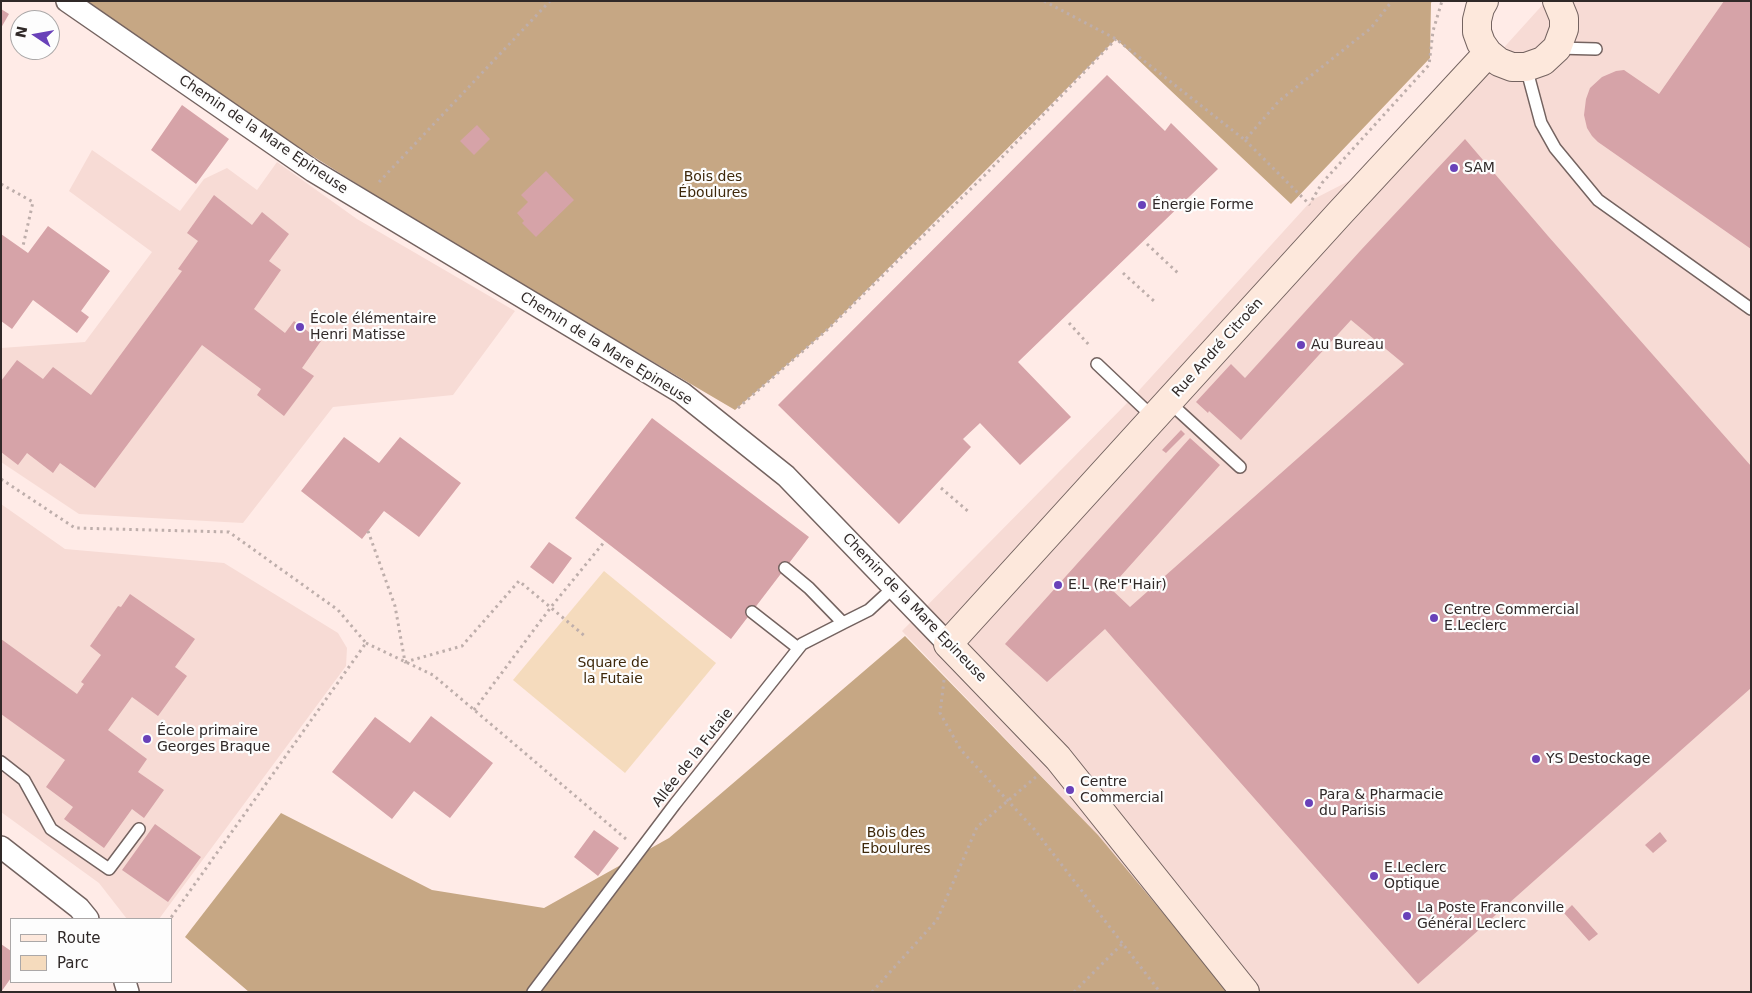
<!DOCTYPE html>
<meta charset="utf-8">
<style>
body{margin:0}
#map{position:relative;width:1752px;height:993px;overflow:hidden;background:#ffebe7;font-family:"DejaVu Sans",sans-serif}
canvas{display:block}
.frame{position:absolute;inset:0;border:2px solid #302928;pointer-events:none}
.legend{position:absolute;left:10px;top:918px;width:162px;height:65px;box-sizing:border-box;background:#fdfdfd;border:1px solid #aba8a8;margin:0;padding:6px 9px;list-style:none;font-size:15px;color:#302928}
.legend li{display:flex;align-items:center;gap:10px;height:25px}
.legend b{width:25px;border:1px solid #aba8a8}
.north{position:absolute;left:10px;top:10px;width:50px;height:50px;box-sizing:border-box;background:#fdfdfd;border:1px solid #aba8a8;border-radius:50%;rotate:282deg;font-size:14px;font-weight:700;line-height:20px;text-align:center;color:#302928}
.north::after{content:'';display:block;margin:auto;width:18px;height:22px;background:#6941b9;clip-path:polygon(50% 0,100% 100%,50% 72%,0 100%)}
</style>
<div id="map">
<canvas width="1752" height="993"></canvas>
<div class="frame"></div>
<ul class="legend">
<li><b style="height:6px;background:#fde8dc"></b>Route</li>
<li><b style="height:14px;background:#f5dbbd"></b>Parc</li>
</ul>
<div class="north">N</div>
</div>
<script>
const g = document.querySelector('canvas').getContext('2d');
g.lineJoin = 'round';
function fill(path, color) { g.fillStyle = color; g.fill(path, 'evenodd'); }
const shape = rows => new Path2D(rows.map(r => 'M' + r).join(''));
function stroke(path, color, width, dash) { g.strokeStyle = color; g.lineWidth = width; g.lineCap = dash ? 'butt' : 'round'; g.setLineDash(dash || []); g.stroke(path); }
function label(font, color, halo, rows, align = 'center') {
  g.font = font + ' "DejaVu Sans",sans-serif'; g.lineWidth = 4.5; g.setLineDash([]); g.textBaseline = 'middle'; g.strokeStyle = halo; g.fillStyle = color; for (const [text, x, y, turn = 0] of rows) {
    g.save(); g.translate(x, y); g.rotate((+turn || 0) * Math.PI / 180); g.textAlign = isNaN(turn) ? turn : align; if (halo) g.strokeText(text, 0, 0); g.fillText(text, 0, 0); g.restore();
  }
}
fill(shape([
 [1546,1,1751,1,1751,992,1229,992,1098,835,902,631,1133,397,1312,200,1413,148],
 [92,150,180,211,204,179,227,168,257,190,277,162,357,219,515,311,453,395,333,407,243,523,79,514,1,462,1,348,85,342,152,252,69,191],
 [1,504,65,549,224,563,338,633,347,648,346,666,159,919,127,919,99,883,1,812]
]), '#f7dbd5');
fill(shape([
 [604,571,716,663,625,773,513,680]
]), '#f5dbbd');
fill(shape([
 [74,1,1432,1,1431,3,1430,58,1291,204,1116,39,827,330,735,410,453,244,212,93],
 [905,636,1098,835,1229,992,249,992,185,937,281,813,432,890,544,908,669,838]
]), '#c6a784');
fill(shape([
 [1724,1,1751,1,1751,249,1598,142,1592,136,1587,128,1584,115,1586,99,1590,88,1602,77,1616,71,1624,70,1659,94],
 [1,9,9,14,1,28],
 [1107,75,1165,131,1171,123,1218,169,1018,362,1071,417,1020,465,980,423,963,439,971,447,899,524,778,405],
 [182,105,229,139,196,184,151,150],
 [477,125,490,139,474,155,460,141],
 [1465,139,1548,236,1751,466,1751,688,1418,984,1105,629,1047,682,1005,644,1190,438,1220,465,1110,588,1130,607,1404,364,1351,320,1241,440,1209,411,1208,413,1196,402,1231,364,1245,378,1361,250],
 [546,171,574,200,536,237,522,223,524,221,517,213,528,202,521,195],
 [214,195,252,225,262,212,289,234,269,261,281,270,254,309,285,333,294,321,321,341,302,368,314,376,284,416,257,395,261,389,202,345,95,488,60,463,53,473,27,453,18,465,1,452,1,381,17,360,43,379,53,367,91,395,182,271,178,269,198,241,187,233],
 [48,226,110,271,81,311,89,317,77,333,33,300,12,329,1,321,1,234,28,253],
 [652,418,809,537,731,639,575,518],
 [1181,430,1185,434,1166,453,1162,450],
 [344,437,379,463,400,437,461,483,419,537,384,511,362,539,301,491],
 [549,542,572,558,553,584,530,567],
 [130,594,195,639,175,667,187,676,158,716,132,697,108,730,147,759,138,772,164,790,144,818,132,809,104,848,64,819,73,807,46,787,65,760,1,714,1,639,77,694,84,684,81,682,101,655,90,646,118,606,121,607],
 [431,716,493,763,450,818,414,791,392,819,332,772,375,717,410,743],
 [155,824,201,857,168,902,122,870],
 [594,830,619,848,598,876,574,857],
 [1660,832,1667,841,1653,853,1645,845],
 [1572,905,1598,934,1589,941,1564,913],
 [1,944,11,951,11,978,1,992]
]), '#d6a3a8');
const lane = shape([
 [1557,48,1596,49],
 [1526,67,1541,123,1555,148,1598,200,1751,309],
 [1097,364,1154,418],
 [1169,402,1240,467],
 [752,612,798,648],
 [843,623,869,610,894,587],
 [1,762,24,780,51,829,109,869,139,829],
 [533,992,675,804,802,644,843,623,809,588,785,568]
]);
const street = shape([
 [67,1,313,171,682,393,786,476,948,644],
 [1,847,79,908,88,919],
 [125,982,128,992]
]);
const secondary = shape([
 [1484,1,1480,8,1477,20,1477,32,1481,43,1488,53,1499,62,1512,67,1526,67,1543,61,1557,48,1564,29,1564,18,1557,1],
 [1245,992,1058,758,948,644,1339,214,1488,53]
]);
stroke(lane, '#746360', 14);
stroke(street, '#746360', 24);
stroke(secondary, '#746360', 30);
stroke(shape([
 [1044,1,1116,39,1245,140,1279,101,1371,28,1392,1],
 [1245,140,1310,205],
 [379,182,550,1],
 [1,184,33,202,23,246],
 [1312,200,1322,183,1429,65,1433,31,1442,1],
 [1147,244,1180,275],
 [1123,273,1155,302],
 [1069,323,1090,346],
 [738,408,827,330,984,176,1116,39],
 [1,479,75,528,229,532,338,610,366,643,170,919],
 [941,488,970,513],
 [368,531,395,606,405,662,462,646,519,581,586,637],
 [366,643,433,675,626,839],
 [944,680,940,713,961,750,1034,829,1160,992],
 [474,710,551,607,605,541],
 [872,992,937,920,977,827,1037,776],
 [1074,992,1122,944]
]), '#beaeab', 3, [2.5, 4]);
stroke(lane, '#fff', 11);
stroke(street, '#fff', 21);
stroke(secondary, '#fde8dc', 28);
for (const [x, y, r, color] of [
 [1454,168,5,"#6941b9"],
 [1142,205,5,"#6941b9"],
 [300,327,5,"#6941b9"],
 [1301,345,5,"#6941b9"],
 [1058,585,5,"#6941b9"],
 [1434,618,5,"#6941b9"],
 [147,739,5,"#6941b9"],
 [1536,759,5,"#6941b9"],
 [1070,790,5,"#6941b9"],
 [1309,803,5,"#6941b9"],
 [1374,876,5,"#6941b9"],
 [1407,916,5,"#6941b9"]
]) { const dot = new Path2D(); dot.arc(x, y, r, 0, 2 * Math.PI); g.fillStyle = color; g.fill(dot); stroke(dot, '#fdfdfd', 2); }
label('14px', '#302928', '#fdfdfd', [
 ["Chemin de la Mare Epineuse",263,135,34],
 ["Rue André Citroën",1218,348,-48],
 ["Chemin de la Mare Epineuse",606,349,32],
 ["Chemin de la Mare Epineuse",914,608,46],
 ["Allée de la Futaie",693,758,-52]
]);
label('14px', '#302928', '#fdfdfd', [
 ["SAM",1464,168],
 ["Énergie Forme",1152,205],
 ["École élémentaire",310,319],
 ["Henri Matisse",310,335],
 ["Au Bureau",1311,345],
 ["E.L (Re'F'Hair)",1068,585],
 ["Centre Commercial",1444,610],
 ["E.Leclerc",1444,626],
 ["École primaire",157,731],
 ["Georges Braque",157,747],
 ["YS Destockage",1546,759],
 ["Centre",1080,782],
 ["Commercial",1080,798],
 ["Para & Pharmacie",1319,795],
 ["du Parisis",1319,811],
 ["E.Leclerc",1384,868],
 ["Optique",1384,884],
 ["La Poste Franconville",1417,908],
 ["Général Leclerc",1417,924]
], 'left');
label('14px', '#3e280a', '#fdfdfd', [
 ["Bois des",713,177],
 ["Éboulures",713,193],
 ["Square de",613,663],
 ["la Futaie",613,679],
 ["Bois des",896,833],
 ["Eboulures",896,849]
]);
</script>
